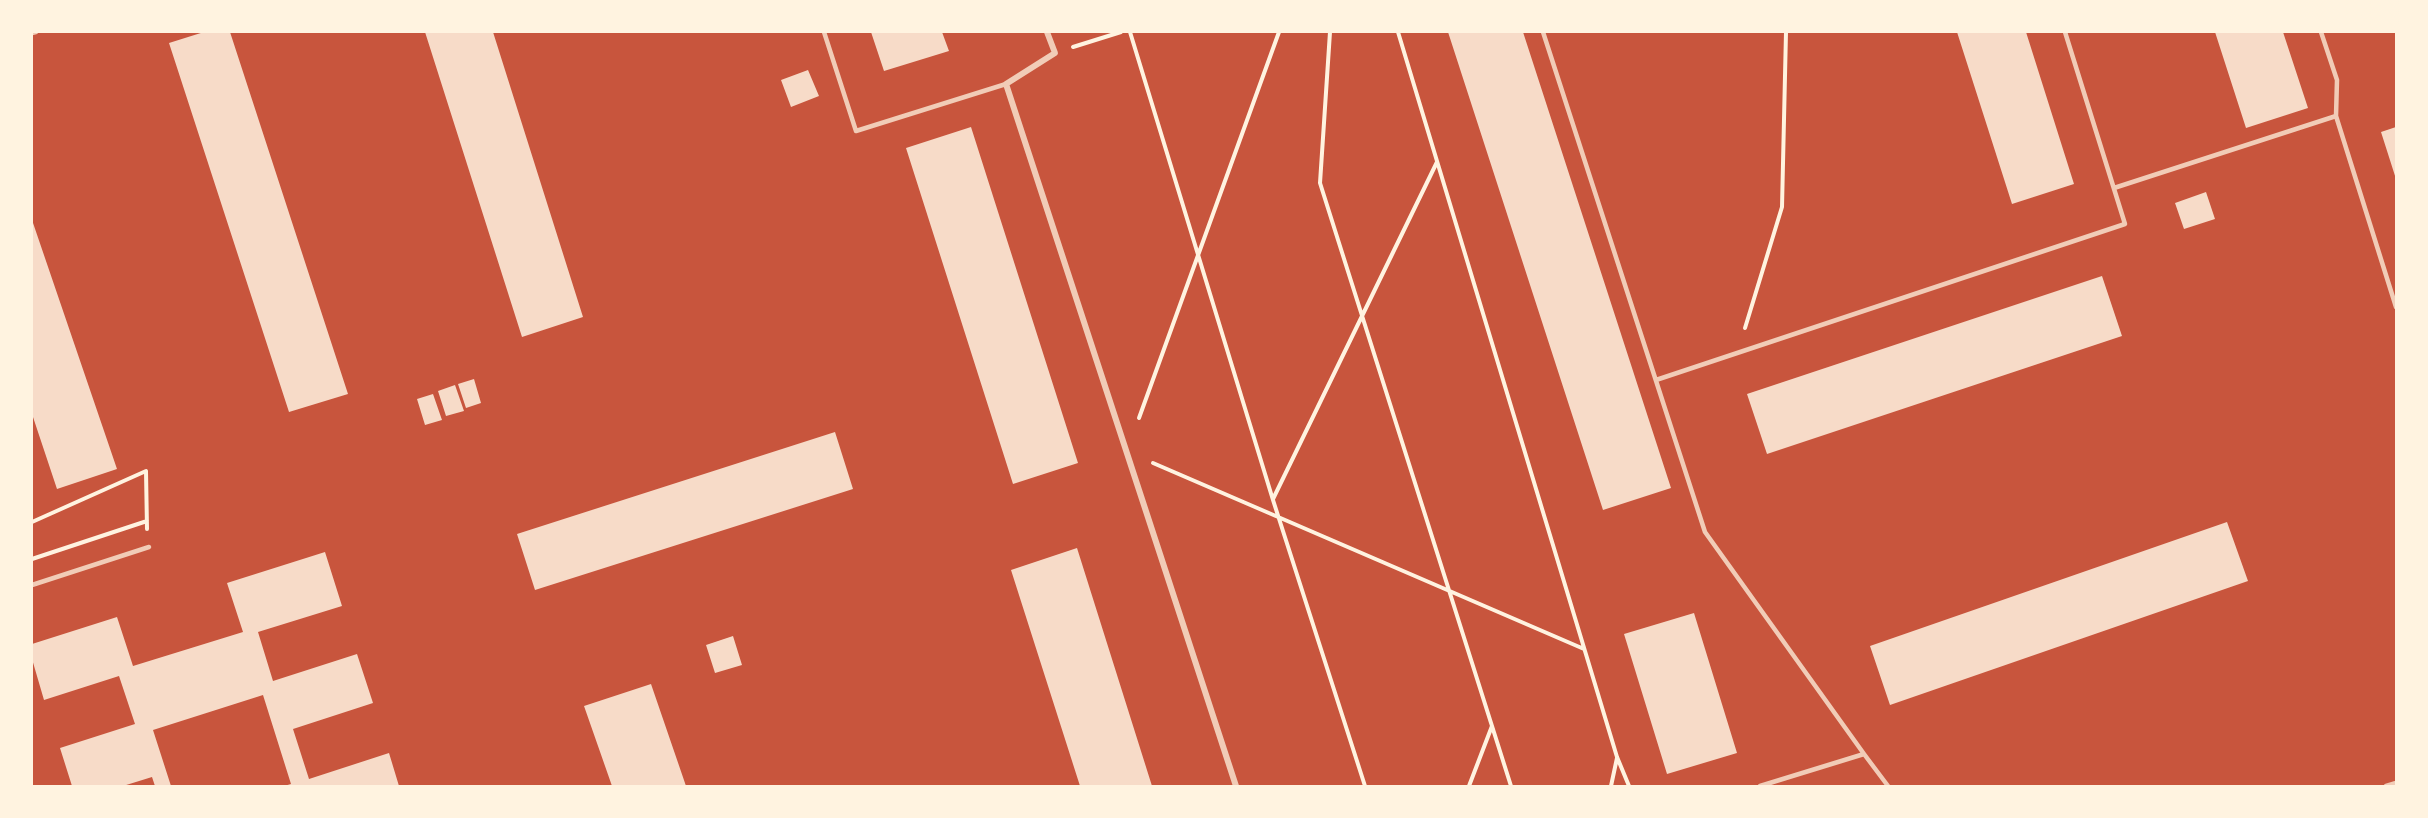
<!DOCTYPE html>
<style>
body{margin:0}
#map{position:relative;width:2428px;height:818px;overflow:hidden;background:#c8553d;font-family:"Nunito Sans",sans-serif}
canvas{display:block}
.frame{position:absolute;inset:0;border:33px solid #fff3e0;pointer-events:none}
</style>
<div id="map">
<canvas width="2428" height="818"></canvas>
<div class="frame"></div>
</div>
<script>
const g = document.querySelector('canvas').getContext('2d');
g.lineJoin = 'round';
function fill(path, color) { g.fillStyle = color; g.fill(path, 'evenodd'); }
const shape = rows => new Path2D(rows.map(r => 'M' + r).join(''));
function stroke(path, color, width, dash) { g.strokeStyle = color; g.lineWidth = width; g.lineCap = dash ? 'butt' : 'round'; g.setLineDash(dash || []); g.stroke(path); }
fill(shape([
 [204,32,230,32,348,394,289,412,169,43],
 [425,32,493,32,583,317,522,337],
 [871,32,942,32,949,51,884,71],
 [1448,32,1523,32,1671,488,1603,510],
 [1957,32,2026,32,2074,184,2012,204],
 [2215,32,2283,32,2308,108,2246,128],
 [808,70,819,96,791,107,781,80],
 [971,127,1078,463,1013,484,906,148],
 [2396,127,2396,179,2381,132],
 [2206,192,2215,219,2184,229,2175,203],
 [32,220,117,469,57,489,32,414],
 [2102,276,2122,336,1767,454,1747,394],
 [474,379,481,403,466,408,458,384],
 [455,385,464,411,446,416,438,391],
 [433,394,442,420,425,425,417,399],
 [835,432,853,489,535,590,517,534],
 [2227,522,2248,581,1890,705,1870,646],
 [1077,548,1152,786,1080,786,1011,570],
 [325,552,342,606,258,632,273,681,357,654,373,703,293,729,309,779,389,753,399,786,284,786,291,784,263,695,153,730,171,786,155,786,152,777,123,786,72,786,60,748,135,724,119,676,44,700,32,659,32,644,117,617,133,666,243,632,227,583],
 [1694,613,1737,753,1667,774,1624,634],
 [733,636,742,665,715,673,706,645],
 [651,684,686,786,612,786,584,706]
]), '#f7dbc8');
stroke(shape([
 [1130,32,1273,500,1365,786],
 [1330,32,1320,183,1511,786],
 [1398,32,1617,757,1629,786],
 [1073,47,1121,32],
 [1745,328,1782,207,1786,32],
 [1139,418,1279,32],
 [1153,463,1584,649],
 [1273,499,1437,162],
 [32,522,146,471,147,529],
 [32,559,147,521],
 [1469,786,1492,726],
 [1611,786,1617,758]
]), '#fff3e0', 4);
stroke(shape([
 [824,32,856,131,1006,84],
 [1543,32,1705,532,1864,754,1760,786],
 [32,33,36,32],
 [2336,116,2396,307],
 [2114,188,2336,116,2337,80,2321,32],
 [1656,380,2125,224,2065,32],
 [32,585,149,547],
 [1864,754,1888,786],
 [2386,786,2396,783]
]), '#f1ccb7', 4.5);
stroke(shape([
 [1047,32,1055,53,1006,84,1236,786]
]), '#f1ccb7', 6);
</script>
